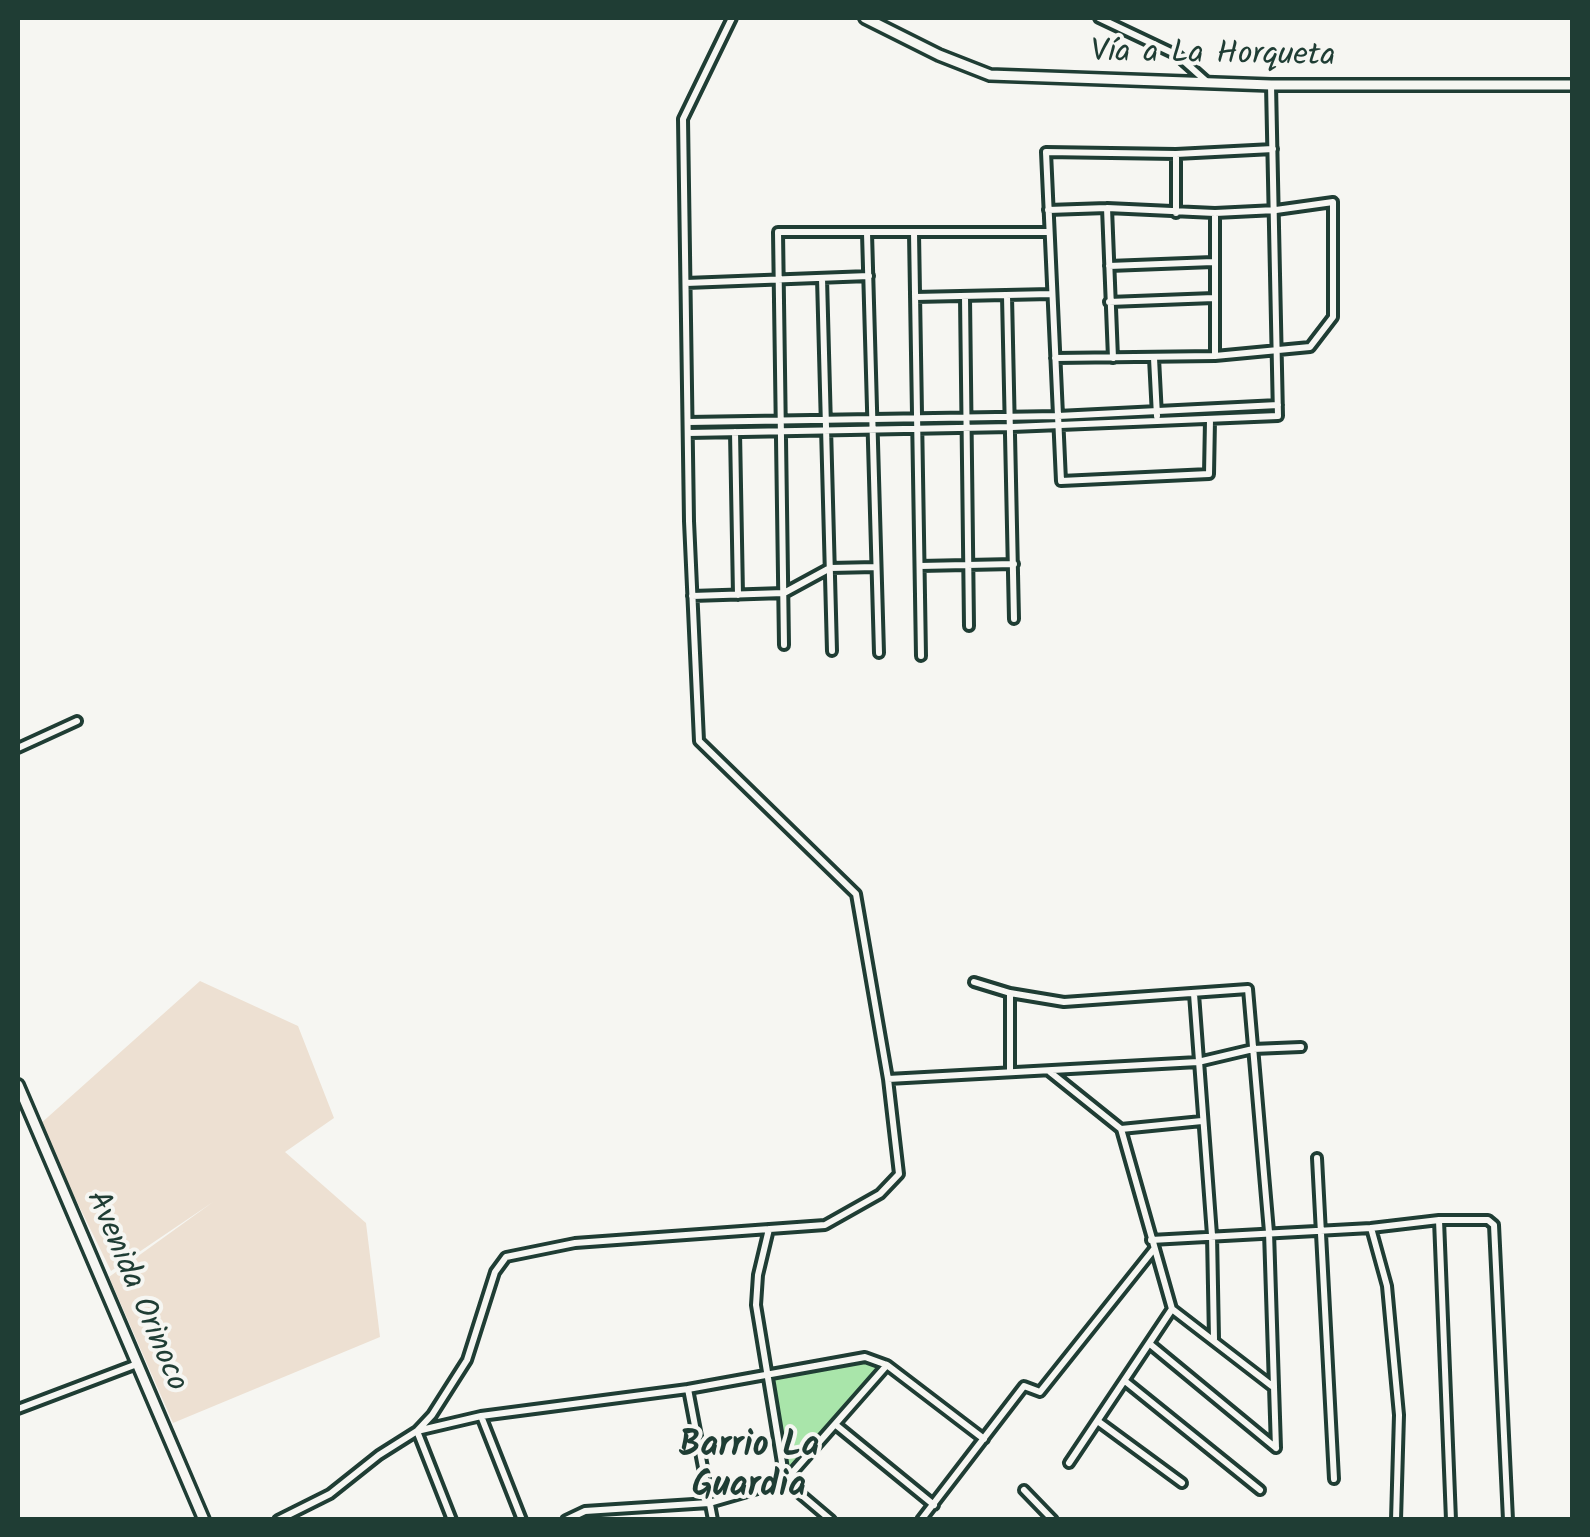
<!DOCTYPE html>
<meta charset="utf-8">
<style>
body{margin:0}
#map{position:relative;width:1590px;height:1537px;overflow:hidden;background:#f6f6f2;font-family:Kalam,sans-serif}
canvas{display:block}
.frame{position:absolute;inset:0;border:20px solid #1f3d34;pointer-events:none}
</style>
<div id="map">
<canvas width="1590" height="1537"></canvas>
<div class="frame"></div>
</div>
<script>
const g = document.querySelector('canvas').getContext('2d');
g.lineJoin = 'round';
function fill(path, color) { g.fillStyle = color; g.fill(path, 'evenodd'); }
const shape = rows => new Path2D(rows.map(r => 'M' + r).join(''));
function stroke(path, color, width, dash) { g.strokeStyle = color; g.lineWidth = width; g.lineCap = dash ? 'butt' : 'round'; g.setLineDash(dash || []); g.stroke(path); }
function label(font, color, halo, rows, align = 'center') {
  g.font = font + ' Kalam,sans-serif'; g.lineWidth = 8; g.setLineDash([]); g.textBaseline = 'middle'; g.strokeStyle = halo; g.fillStyle = color; for (const [text, x, y, turn = 0] of rows) {
    g.save(); g.translate(x, y); g.rotate((+turn || 0) * Math.PI / 180); g.textAlign = isNaN(turn) ? turn : align; if (halo) g.strokeText(text, 0, 0); g.fillText(text, 0, 0); g.restore();
  }
}
fill(shape([
 [200,981,298,1026,334,1118,285,1152,366,1223,380,1337,173,1423,109,1277,213,1202,111,1271,39,1125]
]), '#ede0d2');
fill(shape([
 [865,1357,887,1365,785,1481,766,1372]
]), '#a9e5aa');
const minor = shape([
 [1099,18,1177,55,1206,81],
 [1176,154,1176,213],
 [1107,208,1113,358],
 [1048,210,1107,208,1215,213,1276,210,1333,202,1333,317,1310,347,1215,356,1055,358],
 [1215,213,1215,356],
 [867,233,879,653],
 [914,233,921,656],
 [1109,266,1213,262],
 [822,278,832,651],
 [686,283,869,276],
 [1007,296,1014,619],
 [915,297,1051,294],
 [965,297,969,626],
 [1109,302,1214,298],
 [1154,358,1157,416],
 [1210,420,1209,474,1061,481,1046,152,1176,154,1273,149],
 [688,422,1058,416,1278,405],
 [735,432,738,595],
 [688,433,1012,427,1278,416,1271,85],
 [920,566,1014,564],
 [692,596,784,593,830,568,876,567],
 [784,645,778,232,1048,232],
 [18,748,77,721],
 [974,982,1010,993,1064,1002,1248,989,1269,1232,1276,1448],
 [1010,993,1010,1070],
 [1194,994,1212,1235,1214,1339],
 [1050,1072,1121,1129,1202,1121],
 [888,1079,1198,1062,1253,1049,1301,1047],
 [1121,1129,1172,1309,1272,1386],
 [1317,1158,1334,1479],
 [1439,1220,1451,1520],
 [1371,1228,1387,1286,1399,1415,1396,1520],
 [769,1229,758,1275,756,1305,785,1481,831,1520],
 [1151,1240,1371,1228,1439,1220,1488,1220,1494,1225,1508,1520],
 [1150,1344,1276,1448],
 [1125,1381,1260,1490],
 [688,1389,713,1520],
 [18,1409,137,1364],
 [481,1416,522,1520],
 [1099,1422,1182,1483],
 [836,1425,934,1505],
 [1069,1463,1172,1309],
 [1024,1490,1053,1520],
 [278,1520,330,1494,379,1455,417,1431,432,1415,467,1360,495,1272,506,1257,575,1243,825,1225,880,1194,899,1174,888,1079,856,894,699,741,689,521,683,119,732,18],
 [452,1520,417,1431,481,1416,688,1389,865,1357,887,1365,984,1439],
 [566,1520,585,1511,709,1503,785,1481,887,1365],
 [921,1520,1024,1386,1040,1392,1154,1249]
]);
const secondary = shape([
 [865,18,939,55,990,75,1271,85,1572,85],
 [18,1085,204,1520]
]);
stroke(minor, '#1f3d34', 14);
stroke(secondary, '#1f3d34', 16);
stroke(minor, '#f6f6f2', 6);
stroke(secondary, '#f6f6f2', 9);
label('32px', '#1f3d34', '#f6f6f2', [
 ["Vía a La Horqueta",1213,57,1],
 ["Avenida Orinoco",134,1292,67]
]);
label('bold 35px', '#1f3d34', '#f6f6f2', [
 ["Barrio La",749,1449],
 ["Guardia",749,1489]
]);
</script>
